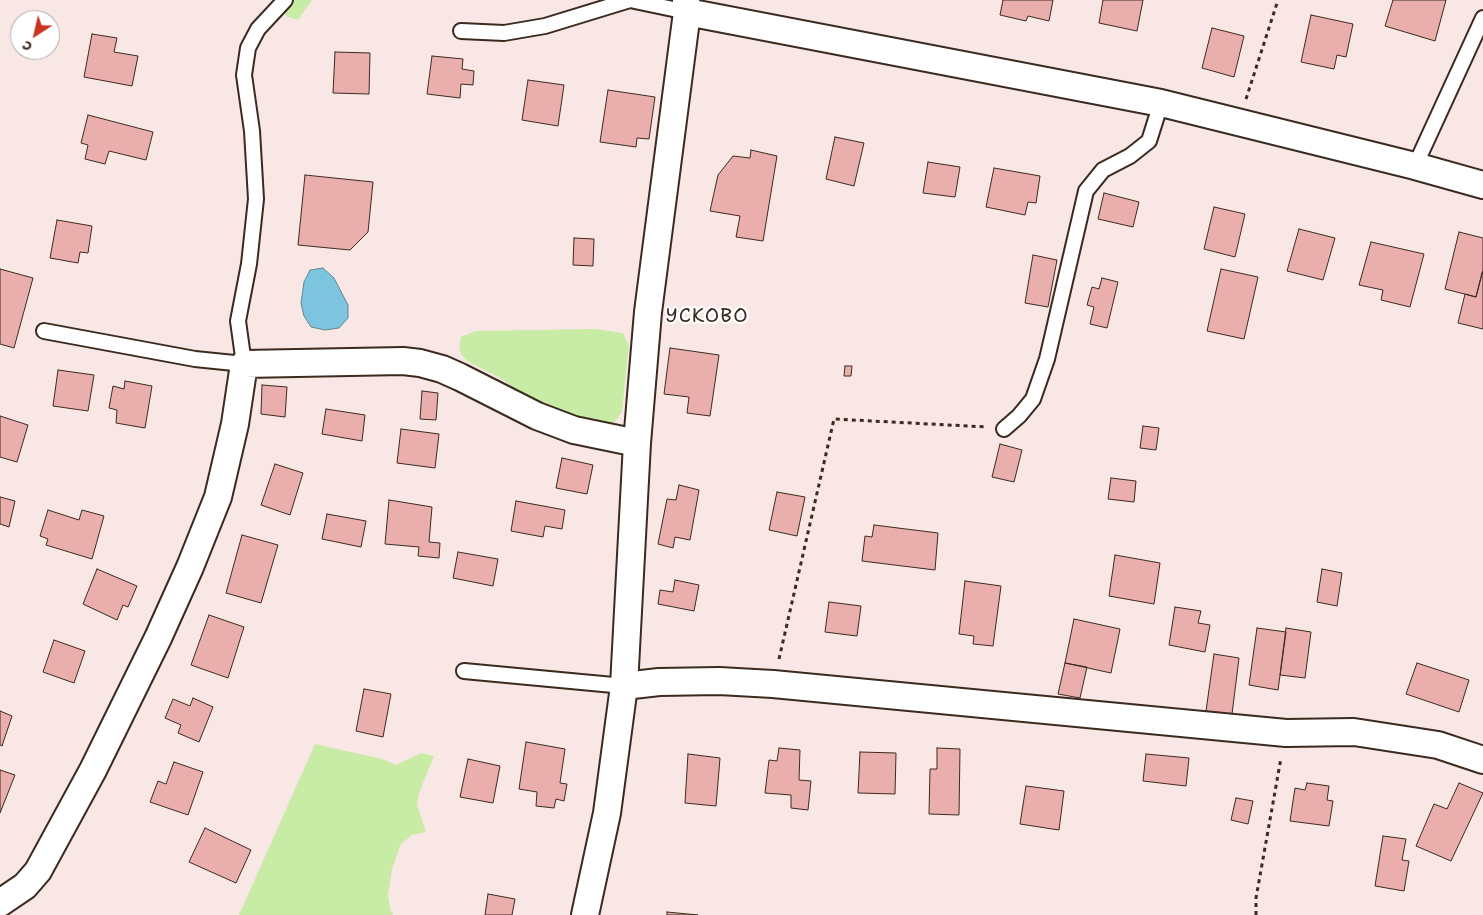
<!DOCTYPE html>
<meta charset="utf-8">
<style>
body{margin:0}
#map{position:relative;width:1483px;height:915px;overflow:hidden;background:#f9e7e6;font-family:"Shantell Sans",sans-serif}
canvas{display:block}
.north{position:absolute;left:10px;top:10px;width:50px;height:50px;box-sizing:border-box;background:#fff;border:1px solid #b1aaa5;border-radius:50%;rotate:215deg;font-size:14px;font-weight:700;line-height:20px;text-align:center;color:#3b2a1e}
.north::after{content:'';display:block;margin:auto;width:18px;height:22px;background:#c8321e;clip-path:polygon(50% 0,100% 100%,50% 72%,0 100%)}
</style>
<div id="map">
<canvas width="1483" height="915"></canvas>
<div class="north">С</div>
</div>
<script>
const g = document.querySelector('canvas').getContext('2d');
g.lineJoin = 'round';
function fill(path, color) { g.fillStyle = color; g.fill(path, 'evenodd'); }
const shape = rows => new Path2D(rows.map(r => 'M' + r).join(''));
function stroke(path, color, width, dash) { g.strokeStyle = color; g.lineWidth = width; g.lineCap = dash ? 'butt' : 'round'; g.setLineDash(dash || []); g.stroke(path); }
function label(font, color, halo, rows, align = 'center') {
  g.font = font + ' "Shantell Sans",sans-serif'; g.lineWidth = 4.5; g.setLineDash([]); g.textBaseline = 'middle'; g.strokeStyle = halo; g.fillStyle = color; for (const [text, x, y, turn = 0] of rows) {
    g.save(); g.translate(x, y); g.rotate((+turn || 0) * Math.PI / 180); g.textAlign = isNaN(turn) ? turn : align; if (halo) g.strokeText(text, 0, 0); g.fillText(text, 0, 0); g.restore();
  }
}
fill(shape([
 [279,0,312,0,298,20,286,16],
 [594,329,623,333,629,345,622,412,614,423,601,425,524,396,502,379,467,361,459,351,461,337,476,331],
 [315,744,382,759,396,765,421,753,434,756,419,793,417,805,426,832,412,835,401,844,392,869,388,895,390,908,393,915,239,915]
]), '#c8eba5');
const water = shape([
 [323,268,334,278,348,305,348,318,339,328,325,330,311,327,304,316,301,303,304,282,310,270,323,268]
]);
fill(water, '#7dc4de');
stroke(water, '#638691', 1);
const building = shape([
 [1003,0,1053,0,1049,21,1028,16,1026,21,1000,15,1003,0],
 [1103,0,1143,0,1137,31,1099,23,1103,0],
 [1393,0,1446,0,1435,41,1385,26,1393,0],
 [1311,15,1353,24,1346,57,1337,55,1334,69,1301,62,1311,15],
 [1212,28,1244,36,1234,77,1202,68,1212,28],
 [92,34,117,38,114,52,138,56,132,86,84,77,92,34],
 [335,52,370,53,369,94,333,93,335,52],
 [432,56,463,59,462,69,474,71,473,85,461,84,460,98,427,94,432,56],
 [528,80,564,85,558,126,522,120,528,80],
 [608,90,655,97,649,139,637,138,636,147,600,142,608,90],
 [88,115,153,132,146,160,109,151,105,164,85,159,88,145,81,143,88,115],
 [835,137,864,143,854,186,826,179,835,137],
 [751,150,777,156,763,241,736,237,740,216,710,211,718,175,733,156,750,158,751,150],
 [928,162,960,167,955,197,923,193,928,162],
 [994,168,1040,176,1036,203,1028,202,1025,215,986,207,994,168],
 [305,175,373,182,368,232,350,250,298,245,305,175],
 [1104,193,1139,202,1133,227,1098,219,1104,193],
 [1214,207,1245,214,1235,257,1204,249,1214,207],
 [57,220,92,226,88,253,80,252,78,263,50,258,57,220],
 [1299,229,1335,238,1323,280,1287,271,1299,229],
 [1459,232,1483,238,1483,270,1476,297,1445,289,1459,232],
 [574,238,594,239,593,266,573,265,574,238],
 [1371,242,1424,254,1410,307,1381,300,1383,290,1359,285,1371,242],
 [1033,255,1057,260,1048,307,1025,303,1033,255],
 [0,269,33,278,14,348,0,344,0,269],
 [1221,269,1258,277,1244,339,1207,331,1221,269],
 [1482,273,1483,273,1483,329,1458,323,1465,294,1476,297,1482,273],
 [1102,278,1118,282,1107,328,1090,324,1094,307,1087,305,1092,287,1099,289,1102,278],
 [670,348,719,355,710,416,687,413,689,397,664,394,670,348],
 [845,366,852,366,851,376,844,376,845,366],
 [58,370,94,375,88,411,53,406,58,370],
 [125,381,152,386,145,428,116,423,117,410,109,408,113,386,124,389,125,381],
 [262,385,287,387,285,417,261,414,262,385],
 [422,391,438,393,436,420,420,419,422,391],
 [326,409,365,415,362,441,322,434,326,409],
 [0,416,28,425,17,462,0,457,0,416],
 [1143,426,1159,428,1156,450,1140,448,1143,426],
 [401,429,439,434,435,468,397,463,401,429],
 [1000,444,1022,450,1014,482,992,477,1000,444],
 [562,458,593,465,587,494,556,488,562,458],
 [275,464,303,473,290,515,261,505,275,464],
 [1111,478,1136,481,1134,502,1108,499,1111,478],
 [679,485,699,490,690,540,675,537,673,548,658,544,667,499,676,500,679,485],
 [777,492,805,497,797,536,769,530,777,492],
 [0,497,15,501,9,527,0,524,0,497],
 [389,500,432,507,429,542,440,543,439,558,418,556,419,547,385,544,389,500],
 [516,501,565,510,562,529,545,526,543,537,511,531,516,501],
 [48,510,79,520,82,510,104,516,92,559,46,545,48,539,40,536,48,510],
 [327,514,366,521,361,547,322,539,327,514],
 [874,525,938,533,935,570,862,561,865,536,872,537,874,525],
 [242,535,278,545,261,603,226,593,242,535],
 [458,552,498,559,493,586,453,578,458,552],
 [1115,555,1160,563,1154,604,1109,596,1115,555],
 [97,569,137,586,128,607,123,605,117,620,83,604,97,569],
 [1322,569,1342,573,1337,606,1317,602,1322,569],
 [675,580,699,585,694,611,658,604,660,590,673,592,675,580],
 [965,581,1001,586,993,646,973,644,974,636,959,634,965,581],
 [829,602,861,606,857,636,825,632,829,602],
 [1175,607,1201,611,1198,623,1210,625,1205,652,1169,645,1175,607],
 [209,615,244,627,228,678,191,665,209,615],
 [1074,619,1120,629,1111,673,1065,663,1074,619],
 [1257,628,1286,632,1278,690,1249,685,1257,628],
 [1286,628,1311,632,1305,678,1280,675,1286,628],
 [54,640,85,651,74,683,43,672,54,640],
 [1214,654,1239,658,1232,714,1206,711,1214,654],
 [1065,663,1087,667,1080,698,1058,694,1065,663],
 [1417,663,1469,680,1459,712,1406,694,1417,663],
 [364,689,391,694,383,737,356,731,364,689],
 [193,698,213,707,199,742,178,733,181,725,165,718,173,699,190,706,193,698],
 [0,711,12,716,2,746,0,745,0,711],
 [526,742,565,749,560,783,567,784,564,801,556,799,554,808,536,806,537,792,519,789,526,742],
 [779,748,800,750,799,780,811,781,808,810,791,808,791,795,765,793,769,760,777,761,779,748],
 [937,748,960,749,959,815,929,814,930,769,937,769,937,748],
 [860,752,896,753,895,794,858,793,860,752],
 [688,754,720,758,716,806,685,803,688,754],
 [1146,754,1189,758,1186,786,1143,781,1146,754],
 [468,759,500,766,493,803,460,797,468,759],
 [174,762,203,772,188,815,150,802,158,781,166,784,174,762],
 [0,770,15,775,0,813,0,770],
 [1307,783,1329,786,1327,800,1333,801,1329,826,1290,821,1295,788,1305,790,1307,783],
 [1459,783,1483,793,1451,861,1416,846,1434,804,1447,809,1459,783],
 [1026,786,1064,791,1059,830,1020,824,1026,786],
 [1236,798,1253,801,1248,824,1231,820,1236,798],
 [205,828,251,850,236,883,189,862,205,828],
 [1383,836,1406,839,1402,860,1409,861,1404,891,1375,886,1383,836],
 [488,894,515,899,512,915,485,915,488,894],
 [667,912,698,915,667,915,667,912]
]);
fill(building, '#eaafad');
stroke(building, '#3b2a1e', 1);
const service = shape([
 [630,0,687,12],
 [461,31,504,33,545,26,630,0],
 [1415,166,1483,18],
 [44,331,195,359,244,364,238,321,249,264,256,199,252,131,244,75,248,48,258,29,285,0],
 [1004,429,1019,416,1033,399,1047,359,1086,191,1103,170,1130,156,1149,141,1161,103],
 [464,671,624,686]
]);
const minor = shape([
 [687,12,1161,103,1415,166,1483,185],
 [624,686,659,682,719,681,773,684,1286,733,1354,732,1438,745,1483,760],
 [0,903,25,886,38,871,93,770,158,638,190,567,218,497,235,424,244,364,403,361,420,363,442,369,460,377,537,416,574,430,637,443],
 [585,915,607,813,624,686,637,443,648,312,687,12,686,0]
]);
stroke(service, '#3b2a1e', 18);
stroke(minor, '#3b2a1e', 30);
stroke(shape([
 [1246,99,1278,0],
 [779,659,834,419,987,427],
 [1256,915,1256,898,1281,758]
]), '#3b2a1e', 3, [4, 4]);
stroke(service, '#fff', 14);
stroke(minor, '#fff', 26);
g.letterSpacing = '1px';
label('20px', '#3b2a1e', '#fff', [
 ["УСКОВО",707,317]
]);
g.letterSpacing = '0px';
</script>
